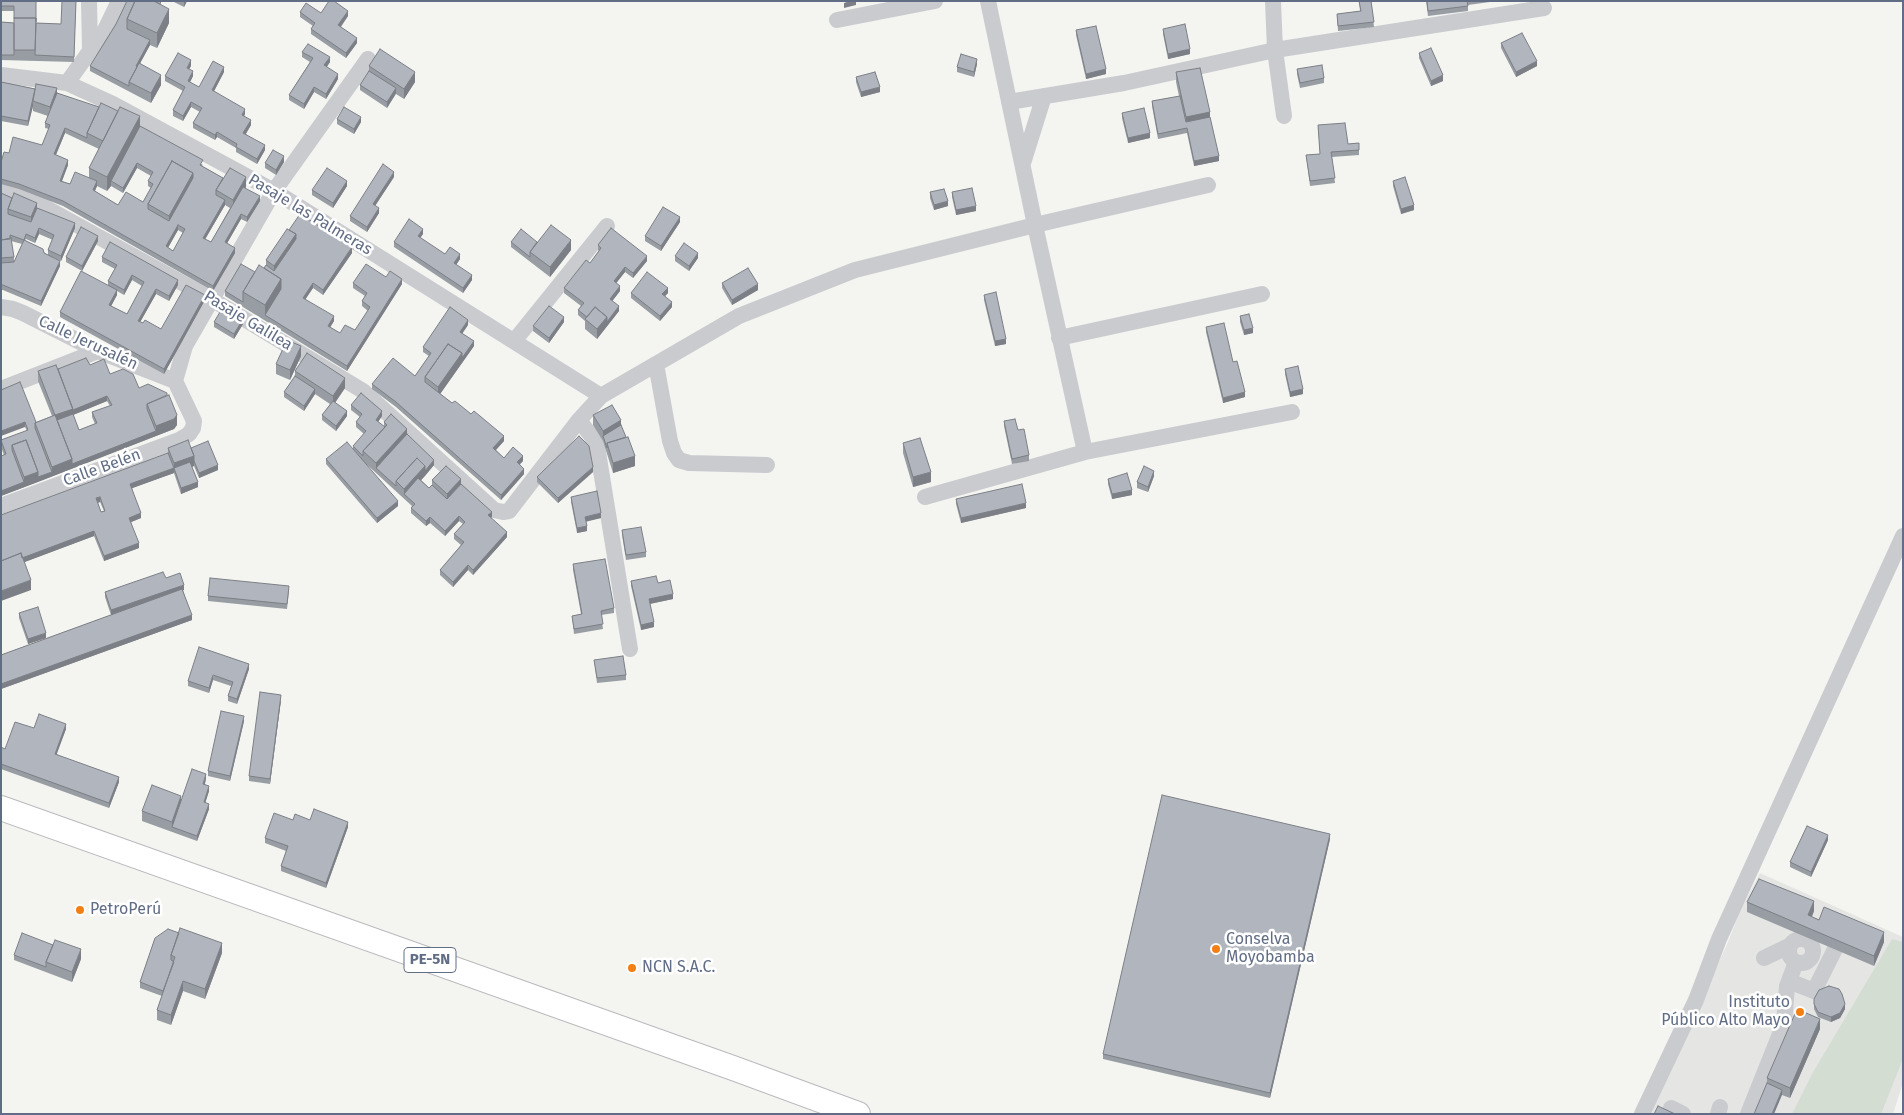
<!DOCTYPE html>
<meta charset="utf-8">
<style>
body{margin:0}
#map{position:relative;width:1904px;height:1115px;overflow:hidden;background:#f4f5f1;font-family:"Fira Sans",sans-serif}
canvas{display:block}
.frame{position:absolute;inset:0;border:2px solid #616d85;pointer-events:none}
</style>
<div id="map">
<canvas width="1904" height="1115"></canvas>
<div class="frame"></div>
</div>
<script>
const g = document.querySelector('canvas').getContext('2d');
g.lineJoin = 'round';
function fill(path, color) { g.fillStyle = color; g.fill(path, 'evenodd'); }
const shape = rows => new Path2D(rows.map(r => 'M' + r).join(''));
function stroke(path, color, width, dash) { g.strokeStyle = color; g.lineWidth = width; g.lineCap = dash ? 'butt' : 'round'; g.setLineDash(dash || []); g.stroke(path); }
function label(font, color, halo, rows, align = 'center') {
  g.font = font + ' "Fira Sans",sans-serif'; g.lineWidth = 5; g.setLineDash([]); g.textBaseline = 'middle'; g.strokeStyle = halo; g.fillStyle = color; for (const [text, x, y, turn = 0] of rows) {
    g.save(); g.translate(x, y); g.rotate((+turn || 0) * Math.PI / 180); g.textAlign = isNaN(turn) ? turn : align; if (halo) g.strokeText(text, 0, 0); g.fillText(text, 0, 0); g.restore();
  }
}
fill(shape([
 [1760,873,1903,937,1903,1083,1893,1114,1650,1114,1728,942,1741,909]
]), '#e5e6e4');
fill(shape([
 [1892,939,1903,942,1903,1059,1881,1114,1792,1114,1812,1074]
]), '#d3ddd2');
const highway = shape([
 [1,808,733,1068,858,1114]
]);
stroke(highway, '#b8babe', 26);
stroke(shape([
 [89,1,90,50],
 [1273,1,1275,50,1284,116],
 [837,20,935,1],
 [1,75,67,83,113,104,274,191,601,396],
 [67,83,105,30,119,1],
 [1009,102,1124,83,1275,50,1544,8],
 [1023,163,1044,96],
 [1,190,30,199,213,300,363,391,494,510,503,512,509,511,579,420,601,396,739,316,855,270,1035,225,988,1],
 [1,307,13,309,23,313,98,351,175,381],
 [1059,338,1262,294],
 [515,340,607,226],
 [656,364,670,441,674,453,679,460,689,463,767,465],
 [1,389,98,351],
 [579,420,592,437,597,446,630,649],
 [1085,452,1035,225,1208,185],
 [925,497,1085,452,1292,412],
 [1,506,179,440,189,434,193,428,194,421,175,381,185,346,274,191,368,59],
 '1789 951a12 12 0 1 1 24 0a12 12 0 1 1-24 0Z',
 [1764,958,1789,946],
 [1789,981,1814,991,1835,949],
 [1671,1108,1683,1114],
 [1642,1114,1696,1000,1719,939,1903,536],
 [1718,1114,1720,1107],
 [1748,1114,1784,1024,1787,986,1796,962]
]), '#c9cbcf', 16);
stroke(highway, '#fff', 24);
fill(shape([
 [1,1,36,1,36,23,61,24,76,1,74,62,1,60,1,22,14,23,14,11,1,11],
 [172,1,187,1,184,7],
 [1359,1,1371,1,1374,27,1338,31,1337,14,1360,11],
 [1426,1,1490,1,1490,2,1468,5,1468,11,1428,16],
 [162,5,169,23,157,48,150,45,140,63,161,85,151,103,90,71,90,66,116,24],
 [300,12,348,16,341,27,357,43,346,58,311,34,311,29,313,26,300,17],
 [1163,29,1190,54,1168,59,1163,34],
 [1076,30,1106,74,1086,79,1076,35],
 [1501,43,1537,66,1516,77,1501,48],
 [302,52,330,62,327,67,338,79,326,99,314,92,304,109,289,100,289,95,310,62,302,57],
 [1419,53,1443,81,1431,86,1419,58],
 [977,64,974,77,957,72,957,67],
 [191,66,189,69,193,76,190,82,199,87,224,72,214,91,245,114,244,116,251,125,246,134,265,150,257,164,236,152,236,148,217,137,215,140,193,128,193,123,200,112,191,107,183,121,173,116,173,110,183,91,165,81,165,76],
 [369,66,415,82,404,99,396,94,387,108,360,90,360,85,369,71],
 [1297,69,1324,78,1324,83,1300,88,1297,74],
 [1176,72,1210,117,1219,161,1194,166,1187,133,1158,139,1152,106,1152,101,1179,96,1176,82],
 [856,77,880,92,861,97,856,82],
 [1,82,57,93,140,126,203,165,202,166,223,178,246,187,245,188,260,201,247,222,241,219,227,243,235,253,213,291,63,206,19,189,1,184,1,162,9,153,42,145,49,129,45,128,45,123,48,116,33,111,33,106,28,126,1,121],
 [65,133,99,149,89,168,89,178,70,184,62,181,68,165,56,155],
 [137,168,151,176,148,181,148,186,151,188,143,202,118,205,95,191,97,186,107,191,111,186,123,193],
 [225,205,230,208,211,242,205,239],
 [178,230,183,233,173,251,168,248],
 [1122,113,1150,138,1128,143,1122,118],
 [337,119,361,122,354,134,337,124],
 [1318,125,1348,144,1359,143,1359,155,1332,157,1335,183,1310,186,1306,155,1320,154],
 [284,162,276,175,265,168,265,163],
 [394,177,375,206,379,213,367,232,350,221,350,216],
 [1393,181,1414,210,1401,214,1393,186],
 [347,186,333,208,312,195,312,190],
 [930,192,948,206,934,210,930,198],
 [952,192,976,211,956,215,952,197],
 [1,193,37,208,75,228,61,261,49,256,60,266,41,306,3,290,1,290],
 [39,234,53,240,48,250,48,255,25,240,26,239,35,243],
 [11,241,22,244,14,262,14,257],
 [680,222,661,251,645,241,645,236],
 [289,230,352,253,323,295,313,288,305,299,334,321,330,327,340,333,355,330,368,311,362,306,362,301,365,296,353,288,353,283,386,277,402,284,347,371,225,296,225,291,255,272,264,268,266,265,266,260],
 [423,234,420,238,445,254,460,259,456,265,472,280,463,293,394,247,394,242],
 [98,241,82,271,66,262,66,257],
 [511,242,537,242,571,250,550,277,511,247],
 [598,245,647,261,633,278,625,272,616,283,620,291,612,301,619,311,597,339,585,329,585,321,578,315,578,310,581,306,564,293,564,288,590,263,599,251,598,250],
 [675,256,698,258,689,271,675,261],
 [102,257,178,285,169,301,156,294,140,322,161,329,205,300,164,374,60,317,60,312,108,286,108,281,115,269,102,262],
 [132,280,142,286,127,314,111,306,117,295,117,291,124,295],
 [722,283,758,290,732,305,722,288],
 [631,293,668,293,665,296,672,307,660,321,631,298],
 [984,295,1006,344,995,346,984,300],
 [1240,316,1253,333,1244,335,1240,322],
 [214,322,243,324,234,339,214,327],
 [564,322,549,343,533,331,533,326],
 [468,325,462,333,474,346,440,394,504,441,496,450,504,458,523,461,520,464,524,474,501,500,396,407,372,389,372,384,415,376,429,356,423,352,423,347],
 [1206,327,1233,362,1245,397,1223,403,1206,332],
 [301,356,290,380,276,374,276,364],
 [90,365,110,374,139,388,177,425,174,429,1,496,1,456,4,455,1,447,1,440,27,431,25,427,1,390,36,422,52,416,38,381,38,371],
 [107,401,110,406,92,412,92,417,95,424,79,430,73,415],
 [1285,369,1303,394,1290,397,1285,374],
 [295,371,345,388,335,402,347,416,336,431,322,420,322,415,330,404,315,394,304,411,284,397,284,392,295,376],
 [351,405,382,416,378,422,384,427,384,422,407,434,434,465,421,480,429,488,432,485,432,480,461,484,492,517,491,518,507,537,473,575,468,570,453,587,440,575,440,570,461,545,454,539,454,534,463,524,459,521,445,536,430,523,426,526,411,513,411,508,412,506,364,462,398,506,377,523,326,464,326,459,353,449,353,446,364,434,356,427,356,422,360,417,351,410],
 [593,415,621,425,635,466,613,473,603,441,593,425],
 [1004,421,1018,430,1029,455,1029,461,1012,464,1004,426],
 [903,443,931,482,913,487,903,453],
 [168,448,191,448,218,470,199,478,194,466,192,467,198,487,181,494,174,473,132,488,141,518,131,522,139,548,104,561,94,536,24,562,31,590,1,515,168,453],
 [100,502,104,511,101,512,98,503],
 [593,472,558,503,537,482,537,477],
 [1154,476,1148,492,1137,488,1137,482],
 [1108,479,1132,495,1112,499,1108,484],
 [571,497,601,518,586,521,587,531,577,533,571,502],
 [956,499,1026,508,961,523,956,504],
 [622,530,646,552,646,557,626,560,622,535],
 [573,564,614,608,614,613,601,615,603,629,574,634,572,616,581,614,573,570],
 [166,578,184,590,183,590,192,620,1,689,1,655,111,615,105,597,105,592],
 [631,581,658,583,673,599,650,604,654,627,641,630,631,586],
 [289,591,287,609,208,601,208,596],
 [19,613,46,638,28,644,19,618],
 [594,660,626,675,626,680,597,683],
 [249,669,237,704,228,701,228,696,231,686,213,680,209,693,188,686,188,681],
 [281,700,270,784,249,781,249,776],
 [244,721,230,781,208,776,208,771],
 [34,728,66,729,56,754,119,782,109,808,1,769,1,747,5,749],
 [206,779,205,784,209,791,205,803,209,809,197,841,142,821,142,811,181,800],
 [293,820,310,820,348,827,326,888,281,871,281,866,286,851,265,843,265,838],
 [1330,839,1270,1098,1103,1059,1103,1054],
 [1828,840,1811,877,1790,867,1790,862],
 [1747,902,1814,911,1812,917,1884,942,1874,966,1747,912],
 [155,938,222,953,205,999,183,991,171,1025,157,1020,157,1010,162,996,140,988,140,982],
 [14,955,81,959,72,982,14,960],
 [1814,999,1845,1009,1840,1018,1831,1022,1818,1017,1814,1009],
 [1820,1029,1790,1098,1782,1095,1767,1083,1767,1078]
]), '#989da3');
fill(shape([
 [184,1,187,1,184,7],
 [850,1,856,1,856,5,844,8,844,3],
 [169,9,169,23,157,48,157,33],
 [348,11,348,16,338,30,338,25],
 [357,38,357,43,346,58,346,53],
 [150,40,150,45,136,71,136,66],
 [1190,49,1190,54,1168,59,1168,54],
 [330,57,330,62,324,70,324,65],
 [977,59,977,64,974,77,974,72],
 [191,60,191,66,187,73,187,68],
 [1537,61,1537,66,1516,77,1516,72],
 [224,67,224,72,212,95,212,90],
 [1106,69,1106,74,1086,79,1086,74],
 [193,71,193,76,188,86,188,81],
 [415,72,415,82,404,99,404,89],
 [338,74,338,79,326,99,326,94],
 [161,75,161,85,151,103,151,93],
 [1443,75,1443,81,1431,86,1431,81],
 [314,87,314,92,304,109,304,104],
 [880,87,880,92,861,97,861,92],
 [57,88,57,98,50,117,50,107],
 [396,88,396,93,387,108,387,102],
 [33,101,33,106,28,126,28,121],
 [191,102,191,107,183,121,183,116],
 [245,109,245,114,242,120,242,115],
 [1210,112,1210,122,1186,127,1186,117],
 [140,116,140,131,111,181,111,186,107,191,107,177],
 [361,117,361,122,354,134,354,129],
 [251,120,251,125,243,138,243,133],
 [65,128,65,133,54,159,54,154],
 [217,132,217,137,215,140,215,135],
 [1150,133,1150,138,1128,143,1128,138],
 [265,145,265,150,257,164,257,159],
 [284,156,284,162,276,175,276,170],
 [1219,156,1219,161,1194,166,1194,161],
 [68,160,68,165,60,186,60,181],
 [137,163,137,168,123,193,123,188],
 [394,172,394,177,373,209,373,204],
 [193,173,193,183,169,226,169,216],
 [246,177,246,187,233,210,233,200],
 [97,181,97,186,93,195,93,190],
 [347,181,347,186,333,208,333,203],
 [260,196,260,201,247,222,247,217],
 [225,200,225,205,203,243,203,238],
 [948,201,948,206,934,210,934,205],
 [37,203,37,213,31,227,31,217],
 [1414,205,1414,210,1401,214,1401,209],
 [976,206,976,211,956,215,956,210],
 [379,208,379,213,367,232,367,227],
 [241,214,241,219,225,247,225,242],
 [680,217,680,222,661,251,661,246],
 [75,223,75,228,61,261,61,256],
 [178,225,178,230,166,251,166,246],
 [39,228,39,234,35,243,35,238],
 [423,229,423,234,418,241,418,236],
 [296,234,296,244,274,276,274,266],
 [98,236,98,241,82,271,82,266],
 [571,240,571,250,550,277,550,267],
 [352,247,352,253,323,295,323,290],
 [235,248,235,253,213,291,213,286],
 [698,253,698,258,689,271,689,266],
 [460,254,460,259,454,268,454,263],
 [647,256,647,261,633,278,633,273],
 [60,261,60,266,41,306,41,301],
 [625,267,625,272,614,286,614,281],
 [132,275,132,280,124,295,124,290],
 [472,275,472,280,463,293,463,288],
 [281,279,281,294,265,315,265,305],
 [402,279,402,284,347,371,347,366],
 [178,280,178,285,169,301,169,296],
 [313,283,313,288,303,303,303,298],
 [758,284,758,290,732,305,732,300],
 [620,286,620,291,610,304,610,299],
 [668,288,668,293,662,299,662,294],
 [156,289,156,294,138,326,138,321],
 [117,290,117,295,109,310,109,305],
 [205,295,205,300,164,374,164,369],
 [672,302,672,307,660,321,660,316],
 [619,306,619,311,597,339,597,329,607,317],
 [334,316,334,321,328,331,328,326],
 [564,317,564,322,549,343,549,338],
 [243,319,243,324,234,339,234,334],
 [468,320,468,325,460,337,460,332],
 [1253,328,1253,333,1244,335,1244,330],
 [1006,339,1006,344,995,346,995,341],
 [474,341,474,346,438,397,438,387,462,353],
 [301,346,301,356,290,380,290,370],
 [345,378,345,388,333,406,333,396],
 [315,389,315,394,304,411,304,406],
 [1303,389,1303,394,1290,397,1290,392],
 [1245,392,1245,397,1223,403,1223,398],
 [107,396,107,401,73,415,57,425,55,415],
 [347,411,347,416,336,431,336,426],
 [382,411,382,416,376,425,376,420],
 [177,415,177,425,174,429,38,482,38,477,52,472,52,467,72,459,156,431,156,426],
 [621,420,621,430,603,436,603,431],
 [25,422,25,427,1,436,1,431],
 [407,429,407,439,376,468,376,463],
 [504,436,504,441,493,453,493,448],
 [194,456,194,466,175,473,174,468,174,473,130,489,130,484,174,468,174,463],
 [523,456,523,461,517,467,517,462],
 [635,456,635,466,613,473,613,463],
 [434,460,434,465,425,476,425,471],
 [218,465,218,470,199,478,199,473],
 [425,466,425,476,406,496,404,494,404,489],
 [593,467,593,472,558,503,558,498],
 [524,469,524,474,501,500,501,495],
 [1154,471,1154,476,1148,492,1148,487],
 [38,472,38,482,1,496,1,491,24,482,24,477],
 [931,472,931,482,913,487,913,477],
 [461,479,461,489,447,504,447,494],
 [198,482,198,487,181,494,181,488],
 [1132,490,1132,495,1112,499,1112,494],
 [100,497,100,502,96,503,96,498],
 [398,501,398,506,377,523,377,518],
 [1026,503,1026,508,961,523,961,518],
 [492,512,492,517,488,520,488,515],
 [141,513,141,518,129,523,129,518],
 [601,513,601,518,585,522,585,517],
 [459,516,459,521,445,536,445,531],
 [430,517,430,523,426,526,426,521],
 [587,526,587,531,577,533,577,528],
 [94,531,94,536,1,571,1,566],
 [507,532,507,537,473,575,473,570],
 [139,543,139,548,104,561,104,556],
 [468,565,468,570,453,587,453,582],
 [31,580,31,590,1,601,1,591],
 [184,585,184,590,111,615,111,610],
 [673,594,673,599,649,604,649,599],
 [192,615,192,620,1,689,1,684],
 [654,622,654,627,641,630,641,625],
 [46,633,46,638,28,644,28,639],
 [249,664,249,669,237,704,237,699],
 [213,675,213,680,209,693,209,688],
 [281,695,281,700,270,784,270,779],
 [244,716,244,721,230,781,230,776],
 [66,724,66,729,55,759,55,754],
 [206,774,206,779,203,789,203,784],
 [119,777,119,782,109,808,109,803],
 [209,786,209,791,204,807,204,802],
 [181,796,181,806,172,827,172,822],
 [209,804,209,809,197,841,197,836],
 [348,822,348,827,326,888,326,883],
 [1330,834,1330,839,1270,1098,1270,1093],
 [1828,835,1828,840,1811,877,1811,872],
 [1814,901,1814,911,1808,925,1808,915],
 [1884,932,1884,942,1874,966,1874,956],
 [222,943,222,953,205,999,205,989],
 [81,949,81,959,72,982,72,972],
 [183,981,183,991,171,1025,171,1015],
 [1845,1004,1845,1009,1840,1018,1831,1022,1831,1017],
 [1820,1019,1820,1029,1790,1098,1790,1088],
 [1782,1090,1782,1095,1774,1114,1772,1114]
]), '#7c7f85');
const building = shape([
 [1,1,36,1,36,22,36,18,14,18,14,6,1,6,1,1],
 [62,1,76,1,74,57,35,55,36,23,61,24,62,1],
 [127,1,135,1,127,19,127,29,150,40,136,66,137,67,129,82,129,86,90,66,116,24,127,1],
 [135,1,154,1,169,9,157,33,127,19,135,1],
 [154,1,161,1,160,4,154,1],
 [329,1,334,1,348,11,338,25,357,38,346,53,311,29,315,23,300,12,306,3,321,13,329,1],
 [1359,1,1371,1,1374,22,1338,26,1337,14,1361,11,1359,1],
 [1427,1,1467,1,1468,6,1428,11,1427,1],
 [14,18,36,18,35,50,14,50,14,18],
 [1,22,14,23,14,55,1,55,1,22],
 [1185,24,1190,49,1168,54,1163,29,1185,24],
 [1096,26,1106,69,1086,74,1076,30,1096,26],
 [1522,33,1537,61,1516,72,1501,43,1522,33],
 [308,44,330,57,324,65,338,74,326,94,314,87,304,104,289,95,313,58,302,52,308,44],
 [1431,48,1443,75,1431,81,1419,53,1431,48],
 [380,49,415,72,404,89,369,66,380,49],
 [178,53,191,60,187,68,193,71,188,81,199,87,213,61,224,67,212,90,245,109,242,115,251,120,243,133,265,145,257,159,236,147,237,144,217,132,215,135,193,123,202,108,191,102,183,116,173,110,185,87,165,76,178,53],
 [961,54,977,59,974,72,957,67,961,54],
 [139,63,161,75,151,93,129,82,139,63],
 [1322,65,1324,78,1300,83,1297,69,1322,65],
 [1200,68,1210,112,1186,117,1176,72,1200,68],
 [369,71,396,88,387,102,360,85,369,71],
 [875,72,880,87,861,92,856,77,875,72],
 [1,82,35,89,28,121,1,116,1,82],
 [36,84,57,88,50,107,33,101,36,84],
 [57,93,99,107,87,133,87,138,65,128,54,154,68,160,60,181,70,184,75,172,97,181,93,190,118,205,126,192,143,202,153,184,148,181,153,172,137,163,123,188,111,181,140,126,203,160,200,165,223,178,216,190,216,195,225,200,203,238,211,242,243,187,260,196,247,217,241,214,225,242,235,248,213,286,63,201,19,184,1,179,1,162,4,152,9,153,13,137,42,145,50,125,45,123,57,93],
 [172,161,193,173,193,178,169,221,148,209,148,204,172,161],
 [178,225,185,229,173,251,166,246,178,225],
 [1180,96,1186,122,1210,117,1219,156,1194,161,1187,128,1158,134,1152,101,1180,96],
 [101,103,118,111,103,141,87,133,101,103],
 [120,107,140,116,107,177,89,168,120,107],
 [344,107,361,117,354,129,337,119,344,107],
 [1144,108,1150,133,1128,138,1122,113,1144,108],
 [1345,123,1348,144,1359,143,1359,150,1331,152,1335,178,1310,181,1306,155,1320,154,1318,125,1345,123],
 [273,150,284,156,276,170,265,163,273,150],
 [172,161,193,173,169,216,148,204,172,161],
 [383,164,394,172,373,204,379,208,367,227,350,216,383,164],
 [230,168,246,177,233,200,216,190,230,168],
 [327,168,347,181,333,203,312,190,327,168],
 [1405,177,1414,205,1401,209,1393,181,1405,177],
 [972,188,976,206,956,210,952,192,972,188],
 [944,189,948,201,934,205,930,192,944,189],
 [1,193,12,198,8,209,8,214,31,222,37,208,75,223,61,256,48,250,54,235,39,228,35,238,26,234,24,240,43,249,44,253,60,261,41,301,3,285,1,285,1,263,14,262,24,240,10,235,10,239,1,240,1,193],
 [14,193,37,203,31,217,8,209,14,193],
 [663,207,680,217,661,246,645,236,663,207],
 [300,214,352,247,323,290,313,283,303,298,334,316,328,326,340,333,345,325,355,330,370,307,362,301,367,293,353,283,366,264,386,277,390,271,402,279,347,366,265,315,281,289,281,279,264,268,266,265,274,271,296,239,296,234,289,230,300,214],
 [409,219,423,229,418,236,445,254,450,247,460,254,454,263,472,275,463,288,394,242,409,219],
 [551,225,571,240,550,267,530,252,551,225],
 [81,227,98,236,82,266,66,257,81,227],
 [611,228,647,256,633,273,625,267,614,281,620,286,610,299,619,306,607,322,607,317,595,307,587,317,578,310,584,303,564,288,586,260,590,263,601,248,598,245,611,228],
 [287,229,296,234,274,266,266,260,287,229],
 [521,229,537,242,530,252,530,257,511,242,521,229],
 [11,238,14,257,1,258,1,240,11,238],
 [110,242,178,280,169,296,156,289,138,321,143,323,145,320,161,329,186,285,205,295,164,369,60,312,81,271,117,290,109,305,127,314,144,282,132,275,124,290,108,281,117,265,102,257,110,242],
 [684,243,698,253,689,266,675,256,684,243],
 [241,264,255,272,243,292,243,302,225,291,241,264],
 [259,265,281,279,265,305,243,292,259,265],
 [748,268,758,284,732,300,722,283,748,268],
 [647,272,668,288,662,294,672,302,660,316,631,293,647,272],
 [996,292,1006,339,995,341,984,295,996,292],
 [549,306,564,317,549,338,533,326,549,306],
 [223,307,243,319,234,334,214,322,223,307],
 [450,307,468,320,460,332,474,341,462,358,462,353,448,344,425,377,425,382,452,403,455,401,471,414,474,411,504,436,493,448,504,458,513,447,523,456,517,462,524,469,501,495,396,402,372,384,393,358,415,376,431,353,423,347,450,307],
 [595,307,607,317,597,329,585,319,595,307],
 [1249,314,1253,328,1244,330,1240,316,1249,314],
 [1224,323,1233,362,1237,361,1245,392,1223,398,1206,327,1224,323],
 [287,340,301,346,290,370,276,364,287,340],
 [448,344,462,353,438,387,425,377,448,344],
 [307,353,345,378,333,396,295,371,307,353],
 [86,358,90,365,104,359,110,374,123,369,133,374,139,388,148,384,167,393,167,395,147,404,147,409,156,431,72,464,72,459,57,420,73,414,79,430,97,423,92,412,112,405,107,396,73,410,58,369,86,358],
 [56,365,73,409,55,415,38,371,56,365],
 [1298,366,1303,389,1290,392,1285,369,1298,366],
 [295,376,315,389,304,406,284,392,295,376],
 [20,382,36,422,35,423,35,428,52,472,38,477,38,472,26,440,12,445,12,450,24,482,1,491,1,456,6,454,1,440,28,430,25,422,1,431,1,390,20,382],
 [361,393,382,411,376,420,385,427,363,451,363,456,353,446,366,431,356,422,362,414,351,405,361,393],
 [169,395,177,415,174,419,156,426,147,404,169,395],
 [333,401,347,411,336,426,322,415,333,401],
 [612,405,621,420,603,431,593,415,612,405],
 [391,414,407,429,376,463,363,451,387,425,384,422,391,414],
 [55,415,72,459,52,467,35,423,55,415],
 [1015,419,1018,430,1024,429,1029,455,1012,459,1004,421,1015,419],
 [621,425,626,437,607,443,607,448,603,436,621,425],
 [407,434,434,460,425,471,425,466,417,458,396,481,396,486,376,468,407,434],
 [579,436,589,446,593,467,558,498,537,477,579,436],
 [628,437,635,456,613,463,607,443,628,437],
 [920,438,931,472,913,477,903,443,920,438],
 [26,440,38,472,24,477,12,445,26,440],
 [188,440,194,456,174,463,168,448,188,440],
 [208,441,218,465,199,473,194,461,194,456,191,448,208,441],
 [347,442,398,501,377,518,326,459,347,442],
 [168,453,174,468,130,484,141,513,129,518,139,543,104,556,94,531,22,558,21,553,1,561,1,515,168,453],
 [100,497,105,511,101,512,96,498,100,497],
 [417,458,425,466,404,489,396,481,417,458],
 [190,462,198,482,181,488,174,468,190,462],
 [446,466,461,479,447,494,432,480,446,466],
 [1144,466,1154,471,1148,487,1137,482,1144,466],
 [1127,473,1132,490,1112,494,1108,479,1127,473],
 [418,478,429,488,432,485,447,499,461,484,492,512,488,515,507,532,473,570,468,565,453,582,440,570,464,542,454,534,465,522,459,516,445,531,430,517,426,521,411,508,415,504,404,494,418,478],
 [1022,484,1026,503,961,518,956,499,1022,484],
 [597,491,601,513,585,517,587,526,577,528,571,497,597,491],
 [641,527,646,552,626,555,622,530,641,527],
 [21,553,31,580,1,591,1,561,21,553],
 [605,559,614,608,601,611,603,624,574,629,572,616,582,614,573,564,605,559],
 [163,572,166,578,180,573,184,585,111,610,105,592,163,572],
 [656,576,658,583,670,580,673,594,649,599,654,622,641,625,631,581,656,576],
 [210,578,289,586,287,604,208,596,210,578],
 [182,589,192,615,1,684,1,655,182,589],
 [38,607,46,633,28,639,19,613,38,607],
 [199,647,249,664,237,699,228,696,233,682,213,675,209,688,188,681,199,647],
 [623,656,626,675,597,678,594,660,623,656],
 [260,692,281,695,270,779,249,776,260,692],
 [221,711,244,716,230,776,208,771,221,711],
 [39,714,66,724,55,754,119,777,109,803,1,764,1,747,5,749,15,722,34,728,39,714],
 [192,769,206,774,203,784,209,786,204,802,209,804,197,836,172,827,192,769],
 [152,785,181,796,172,822,142,811,152,785],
 [1162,795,1330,834,1270,1093,1103,1054,1162,795],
 [314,809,348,822,326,883,281,866,288,846,265,838,274,813,293,820,295,814,310,820,314,809],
 [1807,826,1828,835,1811,872,1790,862,1807,826],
 [1759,879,1814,901,1808,915,1819,920,1824,907,1884,932,1874,956,1747,902,1759,879],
 [180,928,222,943,205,989,183,981,171,1015,157,1010,175,957,171,955,180,928],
 [168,929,179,933,171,955,171,960,174,962,163,991,140,982,155,938,168,929],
 [22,933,53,945,46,962,46,967,14,955,22,933],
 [55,940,81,949,72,972,46,962,55,940],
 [1829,986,1839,989,1842,994,1845,1004,1840,1013,1831,1017,1818,1012,1814,1004,1814,999,1819,990,1829,986],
 [1797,1009,1820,1019,1790,1088,1767,1078,1797,1009],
 [1767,1083,1782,1090,1772,1114,1754,1114,1767,1083],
 [1658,1106,1675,1114,1654,1114,1658,1106]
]);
fill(building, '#b1b6be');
stroke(building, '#7c7f85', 1);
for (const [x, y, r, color] of [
 [80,910,5,"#f27e14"],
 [1216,949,5,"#f27e14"],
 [632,968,5,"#f27e14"],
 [1800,1012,5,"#f27e14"]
]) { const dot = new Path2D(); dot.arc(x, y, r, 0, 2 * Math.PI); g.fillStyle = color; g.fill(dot); stroke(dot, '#fff', 2); }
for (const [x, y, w] of [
 [430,960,52]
]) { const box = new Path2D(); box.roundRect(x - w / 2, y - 12.5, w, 25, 4); g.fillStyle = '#fff'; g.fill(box); stroke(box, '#616d85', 1); }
label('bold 15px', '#616d85', null, [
 ["PE-5N",430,960]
]);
label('16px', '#616d85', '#fff', [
 ["Pasaje las Palmeras",310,215,31],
 ["Pasaje Galilea",248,321,31],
 ["Calle Jerusalén",88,343,25],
 ["Calle Belén",102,468,-20]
]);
label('16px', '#616d85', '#fff', [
 ["PetroPerú",90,910],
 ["Conselva",1226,940],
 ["Moyobamba",1226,958],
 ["NCN S.A.C.",642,968],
 ["Instituto",1790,1003,"right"],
 ["Público Alto Mayo",1790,1021,"right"]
], 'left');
</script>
